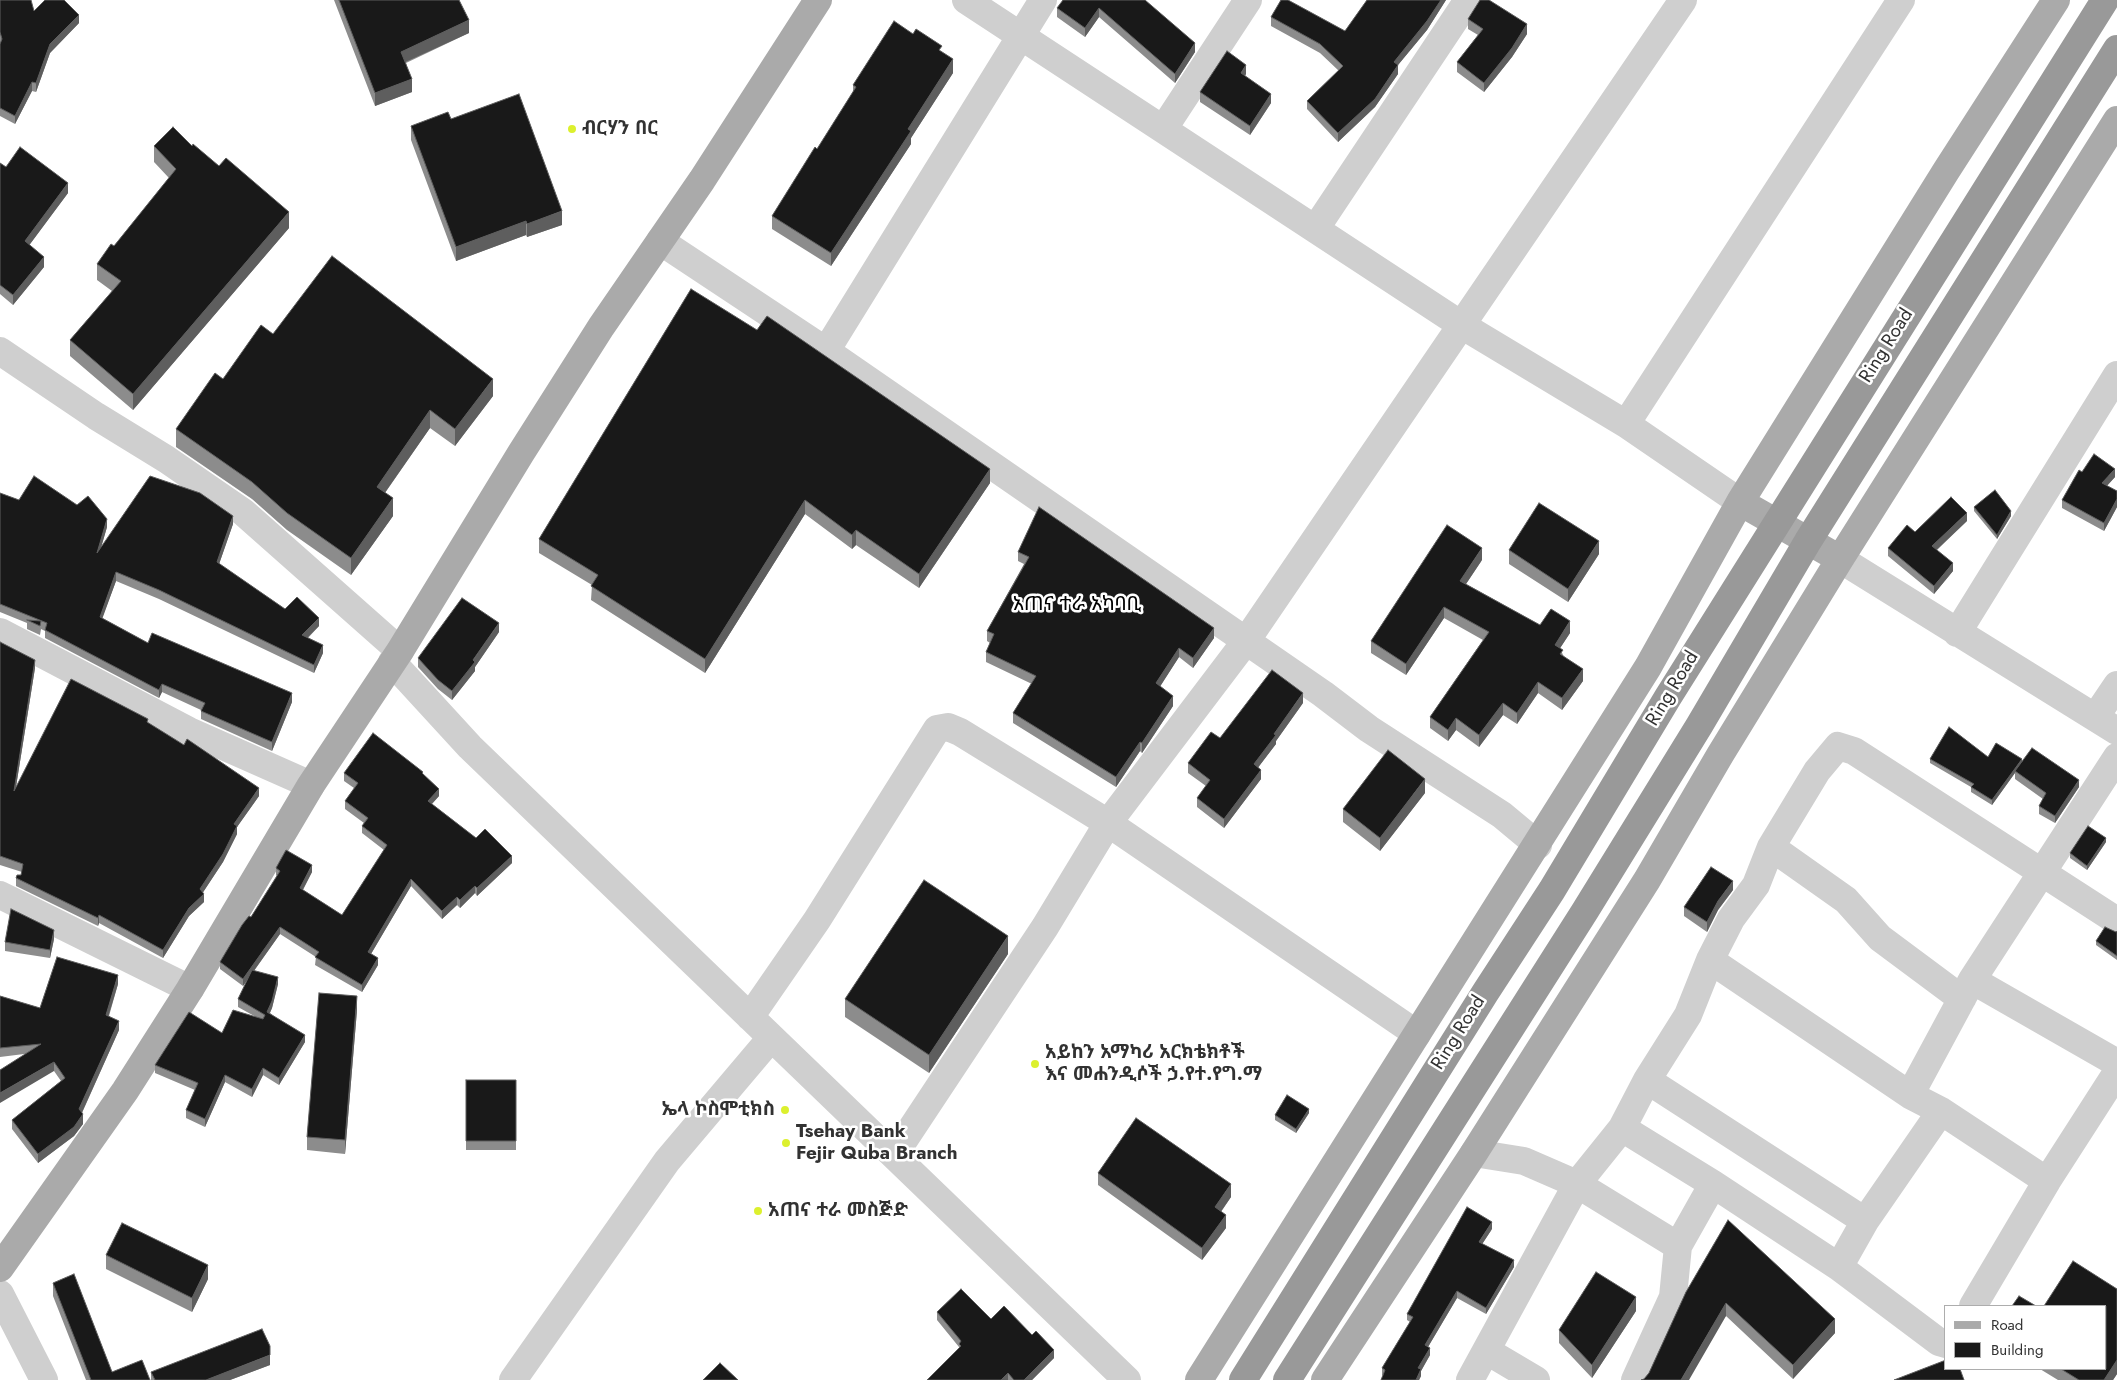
<!DOCTYPE html>
<meta charset="utf-8">
<style>
body{margin:0}
#map{position:relative;width:2117px;height:1380px;overflow:hidden;background:#fff;font-family:Jost,sans-serif}
canvas{display:block}
.legend{position:absolute;left:1944px;top:1305px;width:162px;height:65px;box-sizing:border-box;background:#fff;border:1px solid #adadad;margin:0;padding:6px 9px;list-style:none;font-size:15px;color:#323232}
.legend li{display:flex;align-items:center;gap:10px;height:25px}
.legend b{width:25px;border:1px solid #adadad}
</style>
<div id="map">
<canvas width="2117" height="1380"></canvas>
<ul class="legend">
<li><b style="height:6px;background:#aaa"></b>Road</li>
<li><b style="height:14px;background:#191919"></b>Building</li>
</ul>
</div>
<script>
const g = document.querySelector('canvas').getContext('2d');
g.lineJoin = 'round';
const shape = rows => new Path2D(rows.map(r => 'M' + r).join(''));
function stroke(path, color, width, dash) { g.strokeStyle = color; g.lineWidth = width; g.lineCap = dash ? 'butt' : 'round'; g.setLineDash(dash || []); g.stroke(path); }
function fill(path, color) { g.fillStyle = color; g.fill(path, 'evenodd'); }
function label(font, color, halo, rows, align = 'center') {
  g.font = font + ' Jost,"Noto Sans Ethiopic",sans-serif'; g.lineWidth = 5; g.setLineDash([]); g.textBaseline = 'middle'; g.strokeStyle = halo; g.fillStyle = color; for (const [text, x, y, turn = 0] of rows) {
    g.save(); g.translate(x, y); g.rotate((+turn || 0) * Math.PI / 180); g.textAlign = isNaN(turn) ? turn : align; if (halo) g.strokeText(text, 0, 0); g.fillText(text, 0, 0); g.restore();
  }
}
stroke(shape([
 [966,0,1463,326,1626,424,1740,502],
 [1164,128,1248,0],
 [1316,228,1468,0],
 [660,241,826,351,1323,694,1369,729,1502,815,1538,845],
 [0,351,96,416,166,459,243,512,400,651],
 [826,351,1043,0],
 [1626,424,1901,0],
 [1840,559,2117,731],
 [0,632,189,731,311,785],
 [1957,633,2117,375],
 [392,662,470,747,1127,1380],
 [2096,716,2117,685],
 [1771,847,1846,900,1880,938,1962,999],
 [0,895,190,989],
 [1710,960,1910,1095,1941,1111,2047,1181],
 [1972,980,2117,1063],
 [750,1017,817,920,937,729,948,727,960,732,1108,823,1417,1034],
 [1647,1080,1865,1221],
 [1910,1095,1972,980,2117,757],
 [1622,1128,1713,1184,1839,1267,1939,1342,1946,1344],
 [1474,1153,1524,1161,1577,1184,1678,1246],
 [894,1155,1045,927,1108,823,1246,641,1683,0],
 [1839,1267,1865,1221,1941,1111],
 [0,1294,44,1380],
 [1973,1306,2047,1181,2117,1072],
 [1487,1351,1536,1380],
 [513,1380,667,1161,771,1038],
 [1470,1380,1577,1184,1622,1128,1647,1080,1688,1015,1710,960,1731,919,1756,885,1771,847,1817,771,1838,746,1854,751,2117,921],
 [1635,1380,1673,1297,1678,1246,1713,1184]
]), '#cfcfcf', 28);
stroke(shape([
 [1740,502,1840,559],
 [0,1268,125,1091,190,989,311,785,400,651,521,453,601,327,702,180,818,0],
 [1199,1380,1648,667,1740,502,1946,171,2056,0],
 [1325,1380,1474,1153,1647,880,1720,755,1840,559,2117,120]
]), '#aaa', 28);
stroke(shape([
 [1243,1380,1485,993,1552,890,1668,697,2105,0],
 [1287,1380,1585,911,1699,726,1808,541,2117,49]
]), '#999', 28);
fill(shape([
 [0,0,34,11,79,23,50,53,36,92,32,91,15,124,0,116],
 [334,0,459,0,469,33,406,63,412,92,375,106],
 [1145,0,1195,52,1175,83,1099,17,1085,37,1057,17,1057,8],
 [1367,0,1446,0,1427,30,1398,65,1398,74,1375,107,1338,142,1307,109,1307,101,1339,71,1320,53,1271,26,1271,17,1345,31],
 [1468,19,1527,34,1512,57,1484,92,1457,72,1457,62,1478,35,1468,29],
 [942,52,953,73,911,138,911,144,831,266,772,229,772,216,817,149,853,92,853,85],
 [1246,74,1245,76,1271,103,1250,135,1200,102,1200,92],
 [451,119,562,225,527,237,526,235,456,261,411,140,411,126],
 [154,146,192,146,289,228,133,410,70,356,70,340,112,291,97,280,97,264,114,246,169,178,154,162],
 [0,163,6,167,68,193,29,245,44,267,13,305,0,294],
 [691,289,990,483,919,588,856,545,852,549,805,514,705,673,591,600,592,585,539,553,539,539],
 [273,334,493,396,455,446,430,428,385,493,393,516,351,575,287,530,252,499,176,447,176,429,223,379],
 [2082,472,2115,477,2107,486,2117,491,2117,507,2104,531,2062,508,2062,500],
 [0,493,19,500,107,527,101,547,233,524,219,564,285,609,319,626,308,638,323,653,314,673,159,599,116,581,102,618,148,643,292,702,272,751,201,719,201,710,162,692,159,698,45,638,45,631,41,629,40,635,27,629,27,623,0,612],
 [1974,507,2011,516,1997,539,1974,511],
 [1967,521,1937,550,1953,571,1934,594,1888,556,1888,548,1915,532],
 [1509,550,1599,554,1568,602,1509,564],
 [1018,552,1214,638,1193,668,1179,657,1160,686,1173,706,1142,753,1140,751,1116,787,1013,723,1013,713,1032,684,986,662,986,652,990,643,987,641,987,631,1024,564,1018,561],
 [1482,560,1466,584,1540,625,1570,633,1560,648,1563,655,1583,681,1562,710,1538,693,1517,724,1503,715,1479,747,1456,730,1448,741,1430,728,1430,717,1483,640,1444,618,1406,675,1371,653,1371,641],
 [499,632,475,667,475,671,452,700,438,689,418,667,418,658],
 [0,642,35,668,16,787,148,723,259,796,237,827,237,834,223,862,203,892,204,902,189,916,163,958,99,923,98,926,16,886,16,878,21,875,22,872,0,865],
 [1303,703,1276,741,1276,744,1258,767,1261,779,1224,828,1197,807,1197,798,1206,786,1188,773,1188,763,1220,738],
 [1988,757,2022,762,2079,787,2055,823,2039,814,2039,806,2043,799,2015,779,2015,773,1992,805,1971,792,1971,787,1930,763,1930,759],
 [344,773,423,774,439,796,432,804,476,838,512,863,477,896,475,893,460,908,457,905,442,919,411,886,371,954,378,965,362,992,315,965,316,957,280,934,254,971,278,984,272,1008,270,1013,305,1042,279,1085,263,1075,252,1097,225,1082,205,1127,186,1118,186,1110,195,1090,155,1073,155,1065,256,1017,238,1007,238,999,248,979,243,986,220,969,220,962,251,917,277,876,276,875,276,868,312,872,303,890,342,915,384,850,362,833,362,826,364,823,345,809,345,801,354,788,344,781],
 [1425,793,1380,851,1343,822,1343,809],
 [2106,842,2087,870,2070,858,2070,853],
 [1733,890,1718,910,1707,932,1684,916,1684,907],
 [2117,931,2117,960,2096,945,2096,941],
 [54,939,50,958,5,951,5,942],
 [1008,954,929,1073,845,1017,845,999],
 [118,984,109,1016,119,1030,82,1113,83,1124,74,1136,38,1163,12,1129,12,1120,61,1081,54,1071,24,1054,0,1057,0,996,40,1008],
 [357,1010,345,1154,307,1150,307,1137],
 [466,1080,516,1080,516,1150,466,1150],
 [1309,1113,1296,1133,1275,1120,1275,1115],
 [1098,1173,1231,1197,1221,1212,1226,1228,1202,1260,1098,1185],
 [1492,1229,1482,1244,1514,1267,1486,1314,1457,1298,1428,1347,1430,1355,1421,1371,1421,1376,1419,1380,1381,1380,1383,1375,1382,1375,1382,1368,1410,1322,1407,1320,1407,1314],
 [106,1255,208,1279,192,1312,106,1269],
 [53,1283,112,1372,150,1380,86,1380,53,1296],
 [2117,1289,2117,1374,2113,1380,2058,1380,2040,1369,2106,1369],
 [1686,1292,1835,1333,1793,1379,1726,1316,1644,1379,1649,1373],
 [1636,1311,1592,1378,1559,1343,1559,1330],
 [937,1312,991,1319,1054,1358,1032,1380,927,1380,959,1348,959,1347,937,1320],
 [270,1365,230,1380,151,1380,151,1372]
]), '#8c8c8c');
fill(shape([
 [1441,0,1446,0,1427,30,1398,65,1398,74,1375,107,1338,142,1338,133,1394,62],
 [1099,8,1099,17,1085,37,1085,28],
 [79,15,79,23,50,53,36,92,36,83,50,44],
 [469,20,469,33,401,64,401,52],
 [1527,24,1527,34,1512,57,1484,92,1484,83],
 [1195,43,1195,52,1175,83,1175,74],
 [953,59,953,73,911,138,911,144,831,266,831,253,908,129],
 [1246,65,1246,74,1241,83,1241,73],
 [412,79,412,92,375,106,375,93],
 [32,82,32,91,15,124,15,116],
 [1271,94,1271,103,1250,135,1250,126],
 [68,183,68,193,25,251,25,241],
 [562,211,562,225,527,237,527,224],
 [289,212,289,228,133,410,133,394],
 [526,221,526,235,456,261,456,247],
 [44,257,44,267,13,305,13,295],
 [493,379,493,396,455,446,455,429],
 [430,410,430,428,377,504,377,487],
 [990,469,990,483,919,588,919,574],
 [2115,469,2115,477,2102,491,2102,483],
 [393,498,393,516,351,575,351,558],
 [2117,499,2117,507,2104,531,2104,523],
 [805,500,805,514,705,673,705,659],
 [2011,511,2011,516,1997,539,1997,535],
 [1967,513,1967,521,1932,554,1932,546],
 [233,516,233,524,217,570,217,562],
 [107,519,107,527,97,562,97,553],
 [856,530,856,545,852,549,852,535],
 [1599,541,1599,554,1568,602,1568,589],
 [1482,548,1482,560,1460,593,1460,581],
 [1953,563,1953,571,1934,594,1934,586],
 [116,572,116,581,100,625,100,617],
 [1444,607,1444,618,1406,675,1406,664],
 [319,618,319,626,302,643,302,635],
 [1570,621,1570,633,1555,656,1555,645],
 [499,623,499,632,475,667,475,671,452,700,452,691],
 [1214,628,1214,638,1193,668,1193,658],
 [323,645,323,653,314,673,314,665],
 [1179,648,1179,657,1156,693,1156,683],
 [35,660,35,668,14,799,14,791],
 [1583,669,1583,681,1562,710,1562,698],
 [1538,682,1538,693,1517,724,1517,713],
 [162,684,162,692,159,698,159,690],
 [292,693,292,702,272,751,272,742],
 [1303,693,1303,703,1276,741,1276,744,1254,773,1254,764,1274,734],
 [1173,696,1173,706,1142,753,1142,743],
 [1503,703,1503,715,1479,747,1479,735],
 [1456,718,1456,730,1448,741,1448,730],
 [1140,742,1140,751,1116,787,1116,777],
 [2022,759,2022,763,1992,805,1992,800],
 [1261,770,1261,779,1224,828,1224,819],
 [1425,779,1425,793,1380,851,1380,838],
 [2079,780,2079,787,2055,823,2055,816],
 [259,788,259,796,237,827,237,834,223,862,200,897,200,889,234,824],
 [439,789,439,796,428,808,428,801],
 [2106,838,2106,842,2087,870,2087,866],
 [512,856,512,863,477,896,477,888],
 [312,865,312,872,300,895,300,888],
 [411,879,411,886,368,959,368,952],
 [1733,881,1733,890,1718,910,1707,932,1707,922,1718,901],
 [475,886,475,893,460,908,460,900],
 [204,894,204,902,189,916,163,958,163,950,189,908],
 [457,897,457,905,442,919,442,911],
 [99,915,99,923,98,926,98,918],
 [280,927,280,934,243,986,243,979],
 [54,930,54,939,50,958,50,950],
 [1008,936,1008,954,929,1073,929,1055],
 [378,958,378,965,362,992,362,985],
 [118,975,118,984,106,1024,106,1015],
 [278,977,278,984,272,1008,267,1019,267,1012],
 [357,996,357,1010,345,1154,345,1140],
 [119,1021,119,1030,79,1119,79,1109],
 [305,1035,305,1042,279,1085,279,1078],
 [54,1062,54,1071,0,1103,0,1093],
 [263,1068,263,1075,252,1097,252,1089],
 [225,1075,225,1082,205,1127,205,1119],
 [1309,1109,1309,1113,1296,1133,1296,1129],
 [83,1114,83,1124,74,1136,38,1163,38,1154],
 [1231,1184,1231,1197,1215,1220,1215,1207],
 [1226,1215,1226,1228,1202,1260,1202,1248],
 [1492,1222,1492,1229,1479,1249,1479,1242],
 [1514,1260,1514,1267,1486,1314,1486,1308],
 [208,1265,208,1279,192,1312,192,1298],
 [1457,1291,1457,1298,1425,1352,1425,1345],
 [1636,1297,1636,1311,1592,1378,1592,1365],
 [1726,1303,1726,1316,1689,1380,1681,1380],
 [1835,1319,1835,1333,1793,1379,1793,1365],
 [1430,1348,1430,1355,1421,1371,1421,1376,1419,1380,1416,1380,1418,1368],
 [1054,1350,1054,1358,1032,1380,1024,1380],
 [270,1355,270,1365,230,1380,206,1380],
 [2117,1360,2117,1374,2113,1380,2104,1380],
 [1008,1373,1008,1380,1001,1380]
]), '#5e5e5e');
const building = shape([
 [0,0,31,0,34,11,45,0,64,0,79,15,50,44,36,83,32,82,15,116,0,108,0,44,2,39,0,32,0,0],
 [339,0,459,0,469,20,401,52,412,79,375,93,339,0],
 [1063,0,1145,0,1195,43,1175,74,1099,8,1085,28,1057,8,1063,0],
 [1281,0,1288,0,1345,31,1367,0,1441,0,1427,21,1394,62,1398,65,1375,99,1338,133,1307,101,1343,66,1320,44,1271,17,1281,0],
 [1480,0,1489,0,1527,24,1512,48,1484,83,1457,62,1483,29,1468,19,1480,0],
 [894,21,913,34,916,29,942,46,939,50,953,59,908,129,911,131,831,253,772,216,815,147,817,149,856,87,853,85,894,21],
 [1227,51,1246,65,1241,73,1271,94,1250,126,1200,92,1227,51],
 [519,94,562,211,527,224,526,221,456,247,411,126,448,112,451,119,519,94],
 [173,127,192,146,193,144,219,166,226,158,289,212,133,394,70,340,121,281,97,264,111,244,114,246,176,169,154,146,173,127],
 [20,147,68,183,25,241,44,257,13,295,0,285,0,163,6,167,20,147],
 [332,256,493,379,455,429,430,410,377,487,393,498,351,558,287,513,252,482,176,429,215,373,223,379,261,325,273,334,332,256],
 [691,289,757,330,767,316,990,469,919,574,856,530,852,535,805,500,705,659,591,586,598,575,539,539,691,289],
 [2094,454,2115,469,2102,483,2117,491,2117,499,2104,523,2062,500,2079,470,2082,472,2094,454],
 [34,476,77,505,88,496,107,519,97,553,150,476,200,493,233,516,217,562,285,609,297,597,319,618,302,635,323,645,314,665,159,590,116,572,100,617,148,643,152,633,292,693,272,742,201,711,205,703,162,684,159,690,45,630,47,623,0,604,0,493,19,500,34,476],
 [1995,490,2011,511,1997,535,1974,507,1995,490],
 [1951,497,1967,513,1932,546,1953,563,1934,586,1888,548,1907,525,1915,532,1951,497],
 [1539,503,1599,541,1568,589,1509,550,1539,503],
 [1039,507,1214,628,1193,658,1179,648,1156,683,1173,696,1142,743,1140,742,1116,777,1013,713,1036,676,986,652,994,634,987,631,1029,557,1018,552,1039,507],
 [1447,525,1482,548,1460,581,1540,625,1551,609,1570,621,1555,645,1563,650,1560,654,1583,669,1562,698,1538,682,1517,713,1503,703,1479,735,1456,718,1448,730,1430,717,1489,632,1444,607,1406,664,1371,641,1447,525],
 [462,598,499,623,473,660,475,662,452,691,438,680,418,658,462,598],
 [27,620,41,621,40,626,27,620],
 [0,642,35,660,14,791,71,679,148,719,147,722,184,745,187,739,259,788,234,824,237,826,223,854,200,889,204,894,189,908,163,950,99,915,98,918,16,878,17,875,21,875,23,864,0,856,0,642],
 [1272,670,1303,693,1274,734,1276,735,1254,764,1261,770,1224,819,1197,798,1210,780,1188,763,1211,732,1220,738,1272,670],
 [1949,727,1988,757,1996,743,2022,759,1992,800,1971,787,1974,784,1930,759,1949,727],
 [373,733,423,772,422,773,439,789,428,801,476,838,485,829,512,856,477,888,475,886,460,900,457,897,442,911,411,879,368,952,378,958,362,985,315,957,319,952,280,927,243,979,220,962,242,925,249,916,251,917,280,871,276,868,286,850,312,865,300,888,342,915,387,845,362,826,368,818,345,801,358,783,344,773,373,733],
 [2032,748,2079,780,2055,816,2039,806,2046,793,2015,771,2032,748],
 [1388,750,1425,779,1380,838,1343,809,1388,750],
 [2088,826,2106,838,2087,866,2070,853,2088,826],
 [1711,867,1733,881,1718,901,1707,922,1684,907,1711,867],
 [924,880,1008,936,929,1055,845,999,924,880],
 [11,909,54,930,50,950,5,942,11,909],
 [2105,927,2116,932,2117,931,2117,956,2096,941,2105,927],
 [57,957,118,975,106,1015,119,1021,79,1109,83,1114,74,1127,38,1154,12,1120,65,1078,54,1062,0,1093,0,1070,41,1044,0,1048,0,996,40,1008,57,957],
 [252,970,278,977,272,1001,267,1012,305,1035,279,1078,263,1068,252,1089,225,1075,205,1119,186,1110,198,1083,155,1065,189,1012,222,1033,233,1010,263,1019,265,1015,238,999,252,970],
 [319,993,357,996,345,1140,307,1137,319,993],
 [466,1080,516,1080,516,1141,466,1141,466,1080],
 [1287,1095,1309,1109,1296,1129,1275,1115,1287,1095],
 [1136,1118,1231,1184,1215,1207,1226,1215,1202,1248,1098,1173,1136,1118],
 [1467,1207,1492,1222,1479,1242,1514,1260,1486,1308,1457,1291,1425,1345,1430,1348,1418,1368,1421,1369,1416,1380,1381,1380,1385,1370,1382,1368,1413,1317,1407,1314,1467,1207],
 [1728,1220,1835,1319,1793,1365,1726,1303,1681,1380,1641,1380,1644,1379,1649,1373,1686,1292,1728,1220],
 [122,1223,208,1265,192,1298,106,1255,122,1223],
 [2073,1261,2117,1289,2117,1360,2104,1380,2079,1380,2061,1369,2106,1369,2106,1306,2044,1306,2073,1261],
 [1596,1272,1636,1297,1592,1365,1559,1330,1596,1272],
 [74,1274,112,1372,142,1360,150,1380,91,1380,53,1283,74,1274],
 [961,1289,991,1319,1004,1306,1032,1335,1036,1331,1054,1350,1024,1380,1014,1380,1008,1373,1001,1380,927,1380,961,1346,959,1344,961,1341,937,1312,961,1289],
 [2019,1296,2036,1306,2012,1306,2019,1296],
 [262,1329,270,1346,270,1355,206,1380,155,1380,151,1372,262,1329],
 [1946,1360,1946,1369,1960,1369,1964,1380,1894,1380,1946,1360],
 [720,1363,738,1380,703,1380,720,1363]
]);
fill(building, '#191919');
stroke(building, '#5e5e5e', 1);
for (const [x, y, r, color] of [
 [572,129,5,"#dcf02e"],
 [1035,1064,5,"#dcf02e"],
 [785,1110,5,"#dcf02e"],
 [786,1143,5,"#dcf02e"],
 [758,1211,5,"#dcf02e"]
]) { const dot = new Path2D(); dot.arc(x, y, r, 0, 2 * Math.PI); g.fillStyle = color; g.fill(dot); stroke(dot, '#fff', 2); }
label('bold 19px', '#323232', '#fff', [
 ["ብርሃን በር",582,129],
 ["አይከን አማካሪ አርክቴክቶች",1045,1053],
 ["እና መሐንዲሶች ኃ.የተ.የግ.ማ",1045,1075],
 ["ኤላ ኮስሞቲክስ",775,1110,"right"],
 ["Tsehay Bank",796,1132],
 ["Fejir Quba Branch",796,1154],
 ["አጠና ተራ መስጅድ",768,1211]
], 'left');
label('19px', '#323232', '#fff', [
 ["Ring Road",1887,346,-58],
 ["Ring Road",1673,689,-59],
 ["Ring Road",1459,1033,-58]
]);
label('20px', '#000', '#fff', [
 ["አጠና ተራ አካባቢ",1077,605]
]);
</script>
